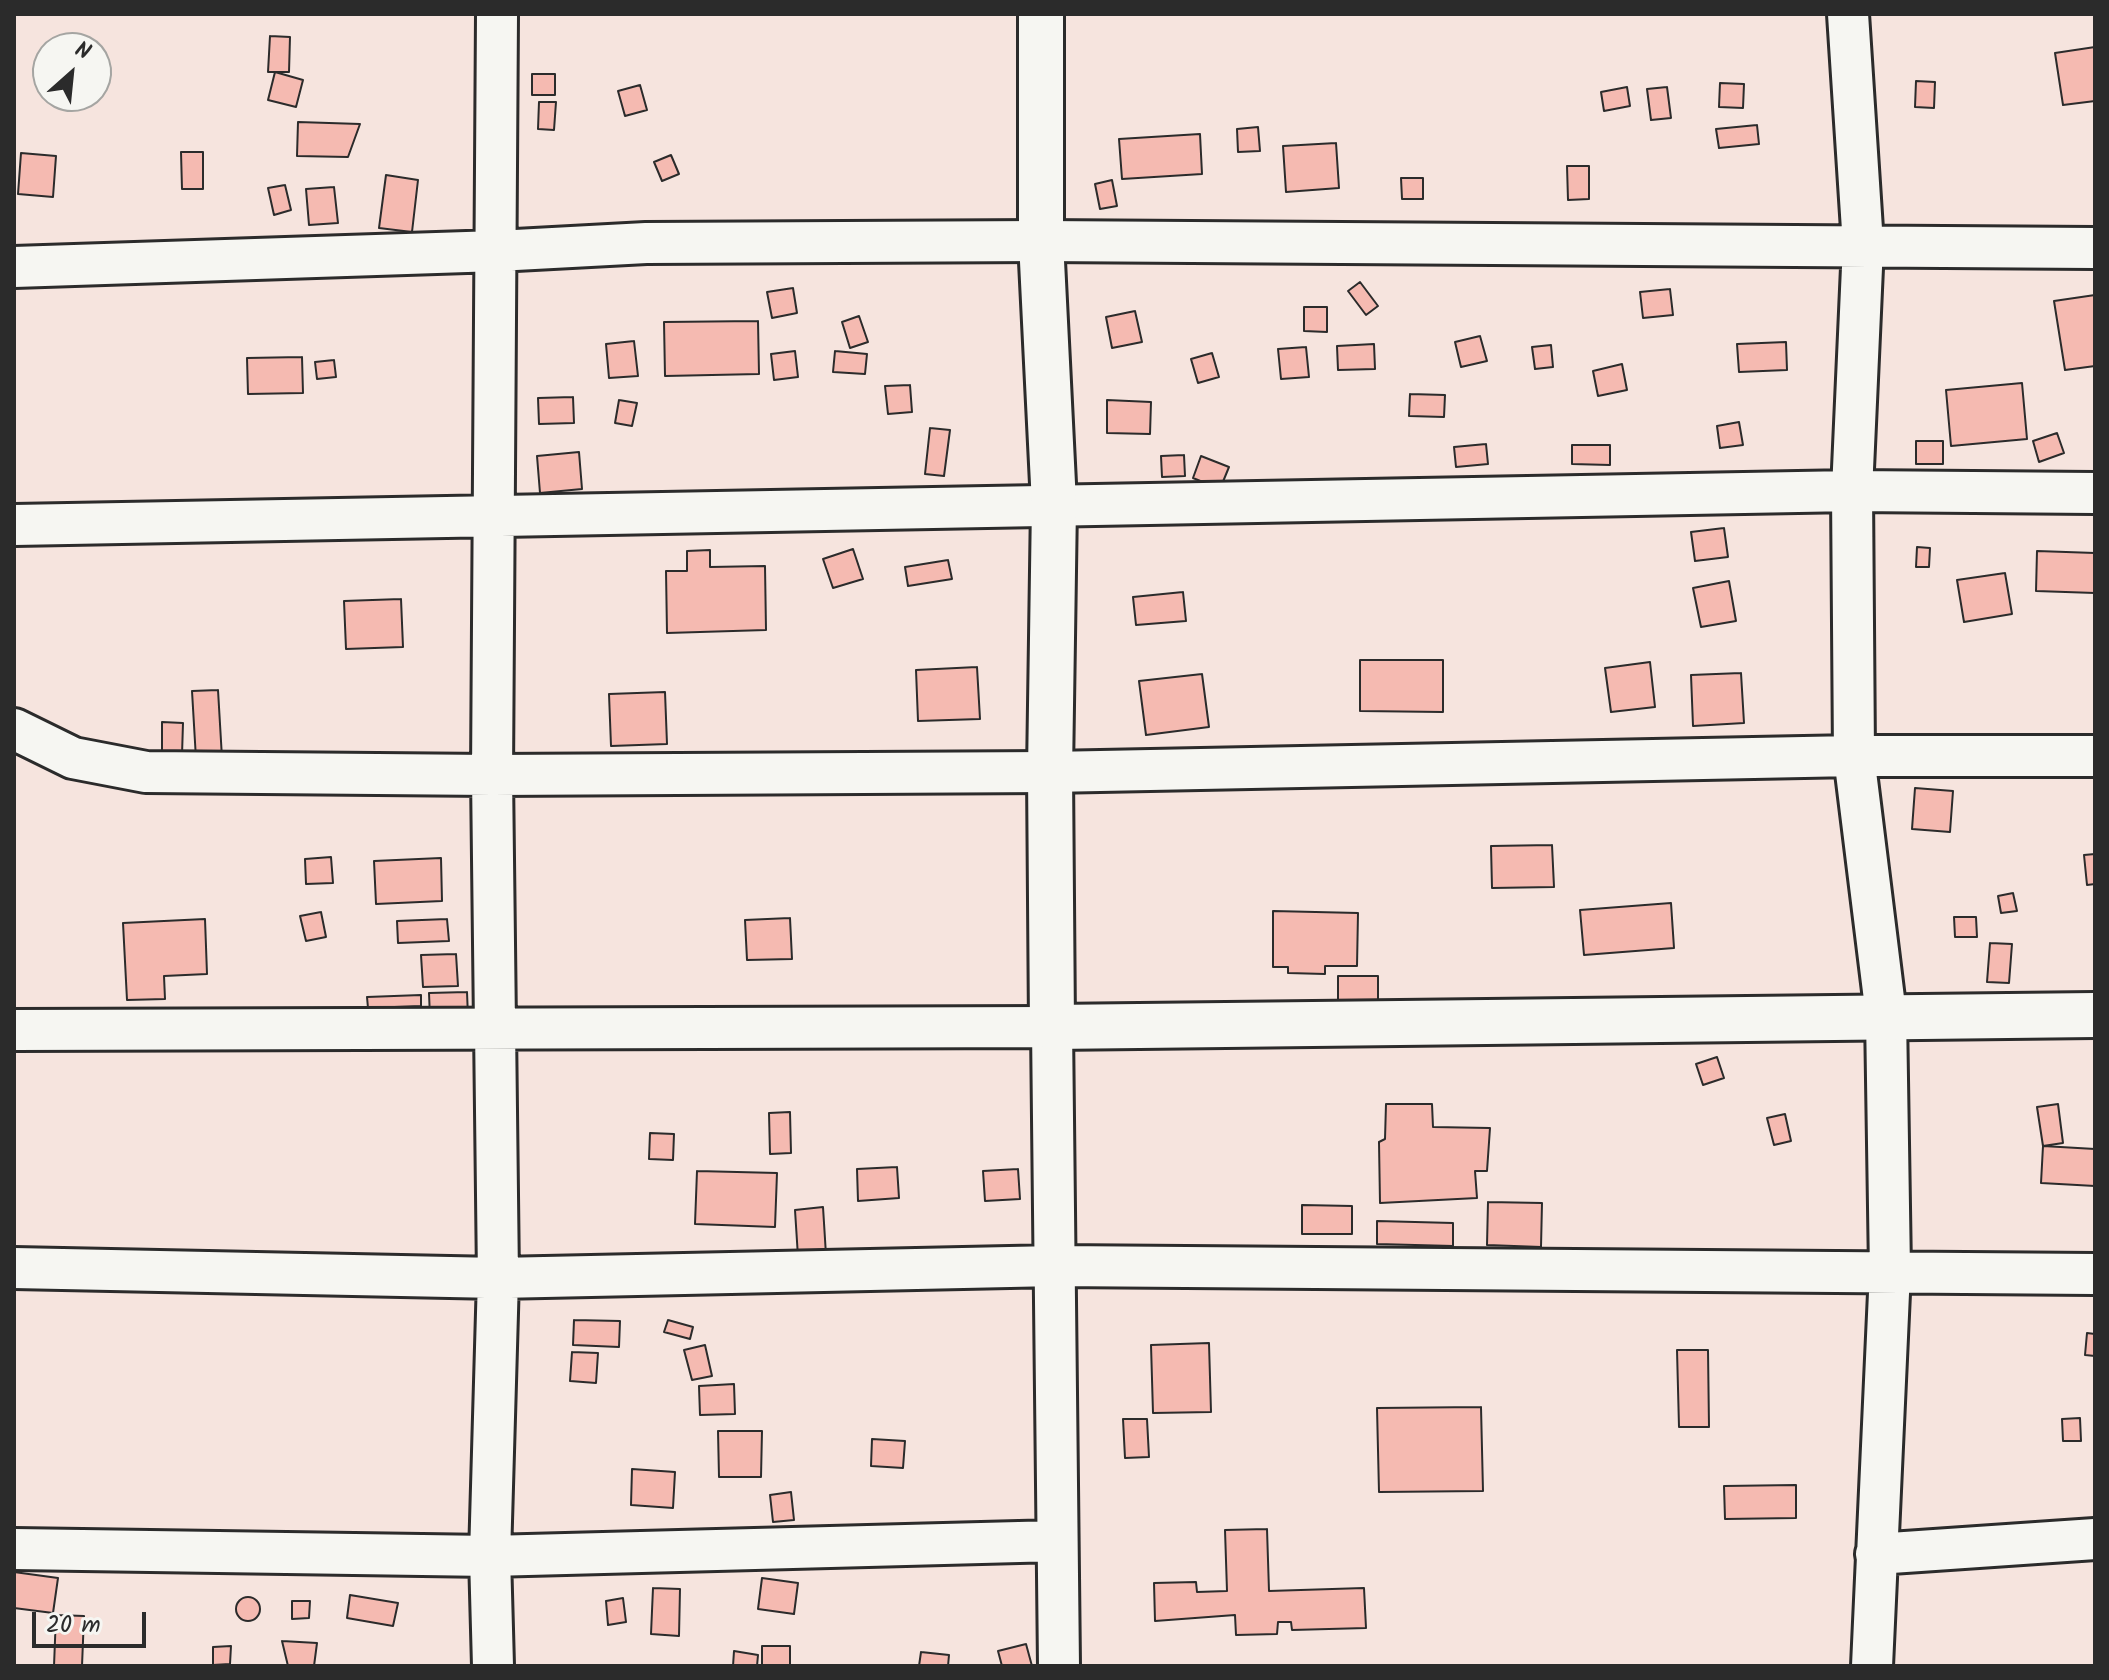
<!DOCTYPE html>
<style>
body{margin:0}
#map{position:relative;width:2109px;height:1680px;overflow:hidden;background:#f6e4de;font-family:Kalam,sans-serif}
canvas{display:block}
.frame{position:absolute;inset:0;border:16px solid #2b2b2b;pointer-events:none}
.north{position:absolute;left:32px;top:32px;width:80px;height:80px;box-sizing:border-box;background:#f6f6f2;border:2px solid #a5a5a2;border-radius:50%;rotate:27deg;font-size:22px;font-weight:700;line-height:32px;text-align:center;color:#2b2b2b}
.north::after{content:'';display:block;margin:auto;width:28px;height:36px;background:#2b2b2b;clip-path:polygon(50% 0,100% 100%,50% 72%,0 100%)}
.scale{position:absolute;left:32px;top:1612px;width:114px;height:36px;box-sizing:border-box;border:4px solid #2b2b2b;border-top:0;padding-left:10px;font-size:24px;line-height:28px;white-space:nowrap;color:#2b2b2b;-webkit-text-stroke:6px #f6f6f2;paint-order:stroke}
</style>
<div id="map">
<canvas width="2109" height="1680"></canvas>
<div class="frame"></div>
<div class="north">N</div>
<div class="scale">20 m</div>
</div>
<script>
const g = document.querySelector('canvas').getContext('2d');
g.lineJoin = 'round';
function fill(path, color) { g.fillStyle = color; g.fill(path, 'evenodd'); }
const shape = rows => new Path2D(rows.map(r => 'M' + r).join(''));
function stroke(path, color, width, dash) { g.strokeStyle = color; g.lineWidth = width; g.lineCap = dash ? 'butt' : 'round'; g.setLineDash(dash || []); g.stroke(path); }
const building = shape([
 [270,36,290,37,289,72,268,72,270,36],
 [2095,47,2095,101,2063,105,2055,53,2095,47],
 [275,72,303,80,296,107,268,100,275,72],
 [532,74,555,74,555,95,532,95,532,74],
 [1916,81,1935,82,1934,108,1915,107,1916,81],
 [1720,83,1744,84,1743,108,1719,107,1720,83],
 [640,85,647,110,625,116,618,91,640,85],
 [1627,87,1630,106,1604,111,1601,92,1627,87],
 [1667,87,1671,118,1651,120,1647,89,1667,87],
 [539,102,556,102,554,130,538,129,539,102],
 [298,122,360,124,348,157,297,156,298,122],
 [1757,125,1759,144,1719,148,1716,129,1757,125],
 [1258,127,1260,151,1238,152,1237,129,1258,127],
 [1200,134,1202,174,1122,179,1119,139,1200,134],
 [1336,143,1339,188,1286,192,1283,146,1336,143],
 [181,152,203,152,203,189,182,189,181,152],
 [21,153,56,156,53,197,18,194,21,153],
 [671,155,679,174,662,181,654,162,671,155],
 [1567,166,1589,166,1589,199,1568,200,1567,166],
 [386,175,418,180,412,232,379,228,386,175],
 [1401,178,1423,178,1423,199,1402,199,1401,178],
 [1112,180,1117,206,1100,209,1095,184,1112,180],
 [285,185,291,210,274,215,268,188,285,185],
 [334,187,338,223,309,225,306,189,334,187],
 [1360,282,1378,306,1366,315,1348,291,1360,282],
 [793,288,797,313,772,318,767,292,793,288],
 [1670,289,1673,315,1643,318,1640,292,1670,289],
 [2095,295,2095,366,2065,370,2054,301,2095,295],
 [1304,307,1327,307,1327,332,1304,331,1304,307],
 [1135,311,1142,342,1112,348,1106,317,1135,311],
 [859,316,868,342,850,348,842,322,859,316],
 [758,321,759,374,665,376,664,322,758,321],
 [1480,336,1487,361,1461,367,1455,342,1480,336],
 [634,341,638,376,609,378,606,344,634,341],
 [1786,342,1787,370,1739,372,1737,344,1786,342],
 [1374,344,1375,369,1338,370,1337,346,1374,344],
 [1551,345,1553,367,1535,369,1532,347,1551,345],
 [1306,347,1309,377,1281,379,1278,349,1306,347],
 [795,351,798,377,774,380,771,354,795,351],
 [835,351,867,354,865,374,833,372,835,351],
 [1212,353,1219,377,1198,383,1191,359,1212,353],
 [302,357,303,393,248,394,247,358,302,357],
 [334,360,336,377,317,379,315,362,334,360],
 [1622,364,1627,390,1598,396,1593,371,1622,364],
 [2022,383,2027,439,1951,446,1946,390,2022,383],
 [910,385,912,412,888,414,885,386,910,385],
 [1410,394,1445,395,1444,417,1409,416,1410,394],
 [573,397,574,423,539,424,538,398,573,397],
 [619,400,637,403,632,426,615,423,619,400],
 [1107,400,1151,402,1150,434,1107,433,1107,400],
 [1739,422,1743,445,1720,448,1717,426,1739,422],
 [930,428,950,430,944,476,925,474,930,428],
 [2057,433,2064,453,2039,462,2033,441,2057,433],
 [1916,441,1943,441,1943,464,1916,464,1916,441],
 [1486,444,1488,464,1456,467,1454,447,1486,444],
 [1572,445,1610,445,1610,465,1572,464,1572,445],
 [579,452,582,489,540,493,537,456,579,452],
 [1184,455,1185,476,1162,477,1161,456,1184,455],
 [1201,456,1229,467,1220,489,1193,478,1201,456],
 [1724,528,1728,557,1695,561,1691,532,1724,528],
 [1917,547,1930,548,1929,567,1916,567,1917,547],
 [853,549,863,579,833,588,823,559,853,549],
 [710,550,710,567,765,566,766,630,667,633,666,571,687,571,687,551,710,550],
 [2037,551,2095,553,2095,593,2036,591,2037,551],
 [948,560,952,579,908,586,905,567,948,560],
 [2005,573,2012,614,1964,622,1957,580,2005,573],
 [1729,581,1736,621,1701,627,1693,588,1729,581],
 [1183,592,1186,621,1136,625,1133,597,1183,592],
 [401,599,403,647,346,649,344,601,401,599],
 [1360,660,1443,660,1443,712,1360,711,1360,660],
 [1650,662,1655,707,1611,712,1605,668,1650,662],
 [977,667,980,719,918,721,916,670,977,667],
 [1741,673,1744,723,1693,726,1691,675,1741,673],
 [1202,674,1209,727,1146,735,1139,681,1202,674],
 [218,690,222,758,196,759,192,691,218,690],
 [665,692,667,744,611,746,609,694,665,692],
 [162,722,183,723,182,755,162,754,162,722],
 [1915,788,1953,791,1950,832,1912,829,1915,788],
 [1552,845,1554,887,1492,888,1491,846,1552,845],
 [2095,854,2095,884,2087,885,2084,855,2095,854],
 [331,857,333,883,306,884,305,859,331,857],
 [441,858,442,901,376,904,374,861,441,858],
 [2013,893,2017,911,2001,913,1998,896,2013,893],
 [1671,903,1674,948,1584,955,1580,910,1671,903],
 [1273,911,1358,913,1357,966,1325,966,1325,974,1288,973,1288,967,1273,967,1273,911],
 [321,912,326,937,306,941,300,916,321,912],
 [1954,917,1976,917,1977,937,1955,937,1954,917],
 [790,918,792,959,747,960,745,920,790,918],
 [205,919,207,974,164,976,165,999,127,1000,123,923,205,919],
 [447,919,449,941,398,943,397,921,447,919],
 [1990,943,2012,944,2009,983,1987,982,1990,943],
 [456,954,458,986,423,987,421,955,456,954],
 [1338,976,1378,976,1378,1002,1338,1002,1338,976],
 [467,992,468,1017,430,1018,429,993,467,992],
 [421,995,421,1006,368,1008,367,997,421,995],
 [1717,1057,1724,1078,1703,1085,1696,1064,1717,1057],
 [1386,1104,1432,1104,1433,1127,1490,1128,1487,1171,1475,1171,1477,1198,1380,1203,1379,1142,1385,1139,1386,1104],
 [2058,1104,2063,1143,2043,1146,2037,1107,2058,1104],
 [790,1112,791,1153,770,1154,769,1113,790,1112],
 [1785,1114,1791,1141,1774,1145,1767,1118,1785,1114],
 [650,1133,674,1134,673,1160,649,1159,650,1133],
 [2043,1146,2095,1149,2095,1186,2041,1183,2043,1146],
 [897,1167,899,1198,858,1201,857,1169,897,1167],
 [1018,1169,1020,1199,985,1201,983,1171,1018,1169],
 [697,1171,777,1173,775,1227,695,1224,697,1171],
 [1488,1202,1542,1203,1541,1247,1487,1245,1488,1202],
 [1302,1205,1352,1206,1352,1234,1302,1234,1302,1205],
 [823,1207,826,1255,798,1257,795,1210,823,1207],
 [1377,1221,1453,1223,1453,1246,1377,1244,1377,1221],
 [574,1320,620,1321,619,1347,573,1345,574,1320],
 [668,1320,693,1327,690,1339,664,1332,668,1320],
 [2087,1333,2095,1334,2095,1356,2085,1355,2087,1333],
 [1209,1343,1211,1412,1153,1413,1151,1345,1209,1343],
 [705,1345,712,1376,692,1380,684,1350,705,1345],
 [1677,1350,1708,1350,1709,1427,1679,1427,1677,1350],
 [572,1352,598,1353,596,1383,570,1381,572,1352],
 [734,1384,735,1414,700,1415,699,1386,734,1384],
 [1481,1407,1483,1491,1379,1492,1377,1408,1481,1407],
 [2080,1418,2081,1441,2063,1441,2062,1419,2080,1418],
 [1123,1419,1147,1419,1149,1457,1125,1458,1123,1419],
 [718,1431,762,1431,761,1477,719,1477,718,1431],
 [872,1439,905,1441,903,1468,871,1466,872,1439],
 [632,1469,675,1472,673,1508,631,1505,632,1469],
 [1796,1485,1796,1518,1725,1519,1724,1486,1796,1485],
 [791,1492,794,1520,773,1522,770,1495,791,1492],
 [1267,1529,1269,1591,1364,1588,1366,1628,1292,1630,1291,1622,1278,1622,1277,1634,1236,1635,1235,1615,1155,1621,1154,1583,1196,1582,1197,1592,1227,1591,1225,1530,1267,1529],
 [14,1572,58,1578,53,1613,14,1608,14,1572],
 [762,1578,798,1583,794,1614,758,1609,762,1578],
 [653,1588,680,1589,679,1636,651,1634,653,1588],
 [350,1595,398,1603,393,1626,347,1618,350,1595],
 '236 1609a12 12 0 1 1 24 0a12 12 0 1 1-24 0Z',
 [623,1598,626,1622,608,1625,606,1601,623,1598],
 [292,1601,310,1601,309,1618,292,1619,292,1601],
 [56,1615,84,1616,82,1666,54,1666,56,1615],
 [282,1641,317,1643,314,1666,288,1666,282,1641],
 [1026,1644,1032,1666,1002,1666,998,1651,1026,1644],
 [231,1646,230,1664,213,1665,213,1647,231,1646],
 [762,1646,790,1646,790,1666,762,1666,762,1646],
 [734,1651,758,1655,757,1666,733,1666,734,1651],
 [921,1652,949,1655,948,1666,919,1666,921,1652]
]);
fill(building, '#f5bab1');
stroke(building, '#2b2b2b', 2);
const minor = shape([
 [1848,14,1863,245,1852,491,1854,756,1886,1015,1890,1271,1872,1666],
 [14,267,497,251,646,243,1041,241,2095,248],
 [14,525,1852,491,2095,493],
 [14,729,73,758,146,772,492,775,1050,772,1854,756,2095,756],
 [14,1030,1052,1027,1059,1666],
 [14,1268,498,1278,1056,1266,2095,1274],
 [14,1549,490,1556,1057,1541],
 [1876,1554,2095,1539],
 [493,1666,490,1556,498,1278,492,775,497,14]
]);
const tertiary = shape([
 [1041,14,1041,241,1054,504,1050,772,1052,1027,2095,1015]
]);
stroke(minor, '#2b2b2b', 46);
stroke(tertiary, '#2b2b2b', 50);
stroke(minor, '#f6f6f2', 40);
stroke(tertiary, '#f6f6f2', 44);
</script>
